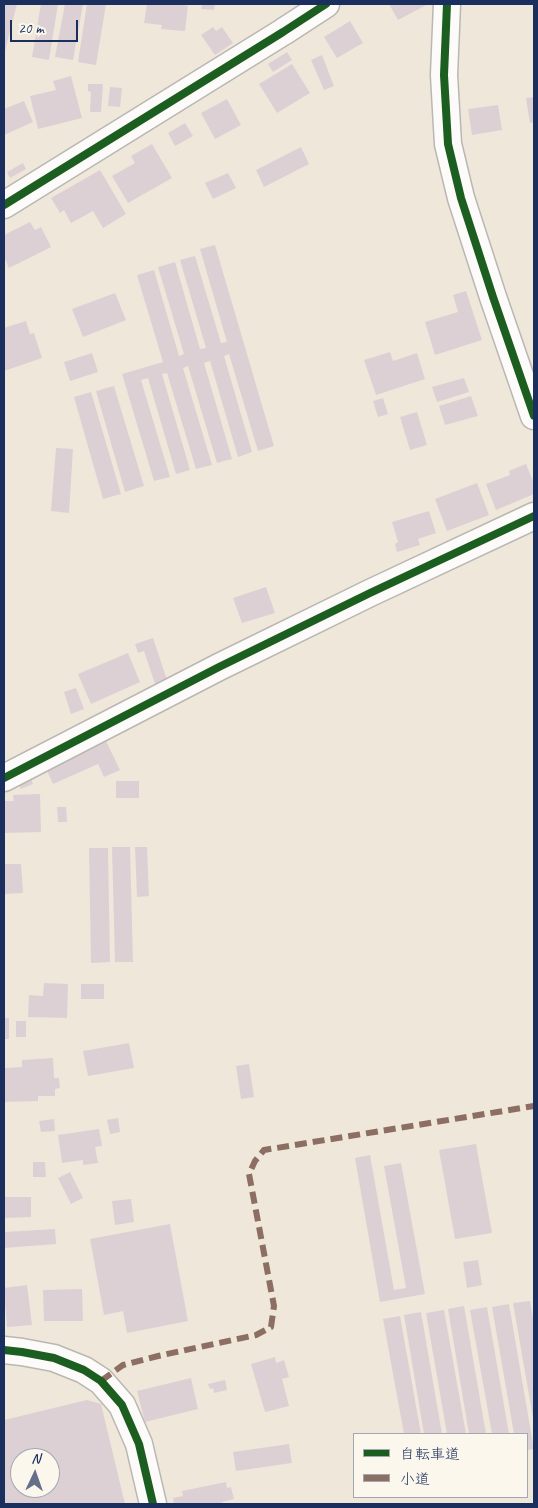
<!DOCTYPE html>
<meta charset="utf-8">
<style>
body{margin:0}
#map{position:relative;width:538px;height:1508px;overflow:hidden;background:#efe7da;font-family:Caveat,"Klee One",sans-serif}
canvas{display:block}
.frame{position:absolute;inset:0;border:5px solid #1b2f5e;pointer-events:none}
.legend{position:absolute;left:353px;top:1433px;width:175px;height:65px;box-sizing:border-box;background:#fbf7ec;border:1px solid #a1a7b3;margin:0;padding:6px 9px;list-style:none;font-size:15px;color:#1b2f5e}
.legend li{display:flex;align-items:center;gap:10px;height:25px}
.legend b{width:25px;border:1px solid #a1a7b3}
.north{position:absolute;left:10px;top:1448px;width:50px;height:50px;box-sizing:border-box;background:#fbf7ec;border:1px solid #a1a7b3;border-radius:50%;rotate:3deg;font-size:14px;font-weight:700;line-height:20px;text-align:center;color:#1b2f5e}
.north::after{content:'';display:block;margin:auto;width:18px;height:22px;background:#656f89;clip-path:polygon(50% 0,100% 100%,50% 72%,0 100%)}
.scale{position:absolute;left:10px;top:20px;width:68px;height:22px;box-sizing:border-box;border:2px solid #1b2f5e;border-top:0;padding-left:6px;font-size:15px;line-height:18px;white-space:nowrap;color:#1b2f5e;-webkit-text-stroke:4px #fbf7ec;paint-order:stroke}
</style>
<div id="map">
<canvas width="538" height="1508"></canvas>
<div class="frame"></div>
<ul class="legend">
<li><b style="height:6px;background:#1b5e20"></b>自転車道</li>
<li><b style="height:6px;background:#8d6e63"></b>小道</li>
</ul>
<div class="north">N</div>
<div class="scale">20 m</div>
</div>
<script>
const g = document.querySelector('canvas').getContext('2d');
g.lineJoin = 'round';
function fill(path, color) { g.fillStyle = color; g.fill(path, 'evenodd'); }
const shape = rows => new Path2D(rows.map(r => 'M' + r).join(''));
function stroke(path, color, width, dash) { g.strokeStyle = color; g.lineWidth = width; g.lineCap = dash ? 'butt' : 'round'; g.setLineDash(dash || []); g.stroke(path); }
fill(shape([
 [4,4,17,4,4,55],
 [41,4,58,4,49,60,32,57],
 [65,4,83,4,73,60,55,57],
 [87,4,106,4,96,65,78,62],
 [147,4,184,4,184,5,188,6,185,31,161,29,162,25,144,23],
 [202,4,215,4,214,10,201,9],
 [389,4,428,4,398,20],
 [350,21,363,43,337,58,324,37],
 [213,27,216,31,222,27,233,43,215,55,201,35],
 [287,52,292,60,273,72,268,64],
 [322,55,334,86,324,90,311,60],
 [292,64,310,93,277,113,259,84],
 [71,76,82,118,38,129,30,96,56,90,53,81],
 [88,84,103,84,101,112,90,112,91,92,88,91],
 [110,87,122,88,120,107,108,106],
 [534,97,534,122,530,123,526,98],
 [227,99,241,125,215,139,201,113],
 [24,101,33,122,4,135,4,109],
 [498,105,502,130,472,135,468,109],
 [185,123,193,136,175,146,168,133],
 [152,144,172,178,128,203,112,176,135,163,131,156],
 [301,147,309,164,264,187,256,170],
 [23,163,26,169,10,178,7,172],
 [100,170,126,214,103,228,93,211,71,223,64,210,60,213,51,198],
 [228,173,236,188,213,199,205,183],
 [30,222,35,230,41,227,51,247,9,268,4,257,4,235],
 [215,245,274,446,258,451,229,354,224,356,252,452,238,457,210,361,204,363,232,459,217,463,188,366,183,368,212,465,196,469,167,373,162,374,190,470,176,474,148,378,141,380,170,477,154,481,122,374,163,362,137,275,154,270,179,356,184,354,158,267,175,262,200,349,206,348,180,260,195,256,221,343,227,342,200,249],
 [466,291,482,340,435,355,425,322,458,312,453,295],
 [115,293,126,320,83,337,72,309],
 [26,321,30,334,34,333,42,358,4,371,4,328],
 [390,352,393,361,417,353,425,379,376,395,364,360],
 [92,353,98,372,70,381,64,362],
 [464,378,469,392,437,402,432,387],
 [114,386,144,486,125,492,96,391],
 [91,392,121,494,103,499,74,397],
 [471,396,478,416,445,425,439,406],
 [383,398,388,414,378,417,373,401],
 [417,412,427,445,410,450,400,417],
 [56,448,73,449,69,513,51,511],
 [526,464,534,484,534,494,496,510,486,484,510,475,509,471],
 [477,483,489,515,447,531,435,499],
 [429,511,436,533,418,539,420,545,397,552,395,544,398,542,392,522],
 [266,587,275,613,242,623,233,598],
 [153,638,168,683,156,687,144,651,138,653,135,644],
 [128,653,140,682,91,704,78,674],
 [76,688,84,709,71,714,64,692],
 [104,737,120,770,104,777,98,764,53,784,44,764],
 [29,774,33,784,21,789,16,779],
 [116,781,139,781,139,798,116,798],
 [40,794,41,832,4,833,4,801,14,801,13,795],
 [57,807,66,807,67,822,58,822],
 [112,847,130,847,133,962,115,962],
 [135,847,147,847,149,896,137,897],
 [89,848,108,848,110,962,91,963],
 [4,864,21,864,23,893,4,894],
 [44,983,68,984,67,1018,28,1017,29,995,43,996],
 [81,984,104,984,104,999,81,999],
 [4,1018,9,1018,9,1039,4,1039],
 [16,1021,26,1021,26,1037,16,1037],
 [129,1043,134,1068,88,1076,83,1051],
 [53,1058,54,1078,59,1078,60,1088,55,1089,55,1096,38,1096,38,1101,4,1102,4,1068,22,1067,22,1060],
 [249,1064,254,1097,241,1099,236,1066],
 [118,1118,120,1132,110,1134,107,1120],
 [54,1119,55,1131,41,1132,39,1121],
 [99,1129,102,1146,95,1147,98,1163,83,1165,83,1160,62,1163,58,1135],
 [476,1144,492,1233,455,1239,439,1150],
 [370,1155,394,1290,406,1288,384,1166,401,1163,425,1294,380,1302,355,1158],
 [33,1162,45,1162,46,1177,33,1177],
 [70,1172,83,1198,71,1204,58,1178],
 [4,1197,31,1197,31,1217,4,1218],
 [131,1199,134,1222,115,1225,112,1201],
 [170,1224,188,1321,127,1333,123,1311,104,1315,90,1239],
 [55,1229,56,1244,4,1248,4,1232],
 [478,1260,482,1285,467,1288,463,1262],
 [27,1285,32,1325,7,1327,4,1288],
 [82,1289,83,1321,44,1321,43,1290],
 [530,1301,534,1324,533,1418,513,1303],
 [509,1304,533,1444,534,1444,534,1449,527,1450,527,1434,514,1434,492,1307],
 [464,1306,486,1434,469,1434,448,1309],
 [487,1307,509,1434,492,1434,470,1310],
 [444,1310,466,1434,447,1434,426,1313],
 [421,1312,442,1434,424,1434,404,1315],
 [400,1316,421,1434,404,1434,383,1319],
 [275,1357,276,1363,284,1360,289,1377,282,1379,289,1406,265,1412,251,1364],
 [191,1378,198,1409,145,1422,137,1391],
 [225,1380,227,1390,214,1393,213,1388,210,1389,208,1384],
 [87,1400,101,1404,125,1504,4,1504,4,1420],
 [20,1458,50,1458,50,1488,20,1488],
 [289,1444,292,1463,236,1471,233,1452],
 [226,1482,227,1488,231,1487,234,1499,222,1502,222,1504,174,1504,173,1498,183,1496,182,1491]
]), '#ddd0d5');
const minor = shape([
 [447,4,444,75,448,144,461,198,493,297,534,416],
 [4,205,283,32,326,4],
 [4,778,219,667,370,593,534,516],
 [4,1350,22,1352,54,1358,84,1370,101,1381,122,1405,139,1444,153,1504]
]);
stroke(minor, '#bab7b3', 29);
stroke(minor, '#fdfbf9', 26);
stroke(shape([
 [101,1381,123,1365,158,1356,256,1335,271,1327,274,1306,249,1174,255,1161,264,1150,534,1106]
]), '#8d6e63', 6, [12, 6]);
stroke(shape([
 [447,4,444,75,448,144,461,198,493,297,534,416],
 [4,205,283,32,326,4],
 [4,778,219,667,370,593,534,516],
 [4,1350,22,1352,54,1358,84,1370,101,1381,122,1405,139,1444,153,1504]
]), '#1b5e20', 8);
</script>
